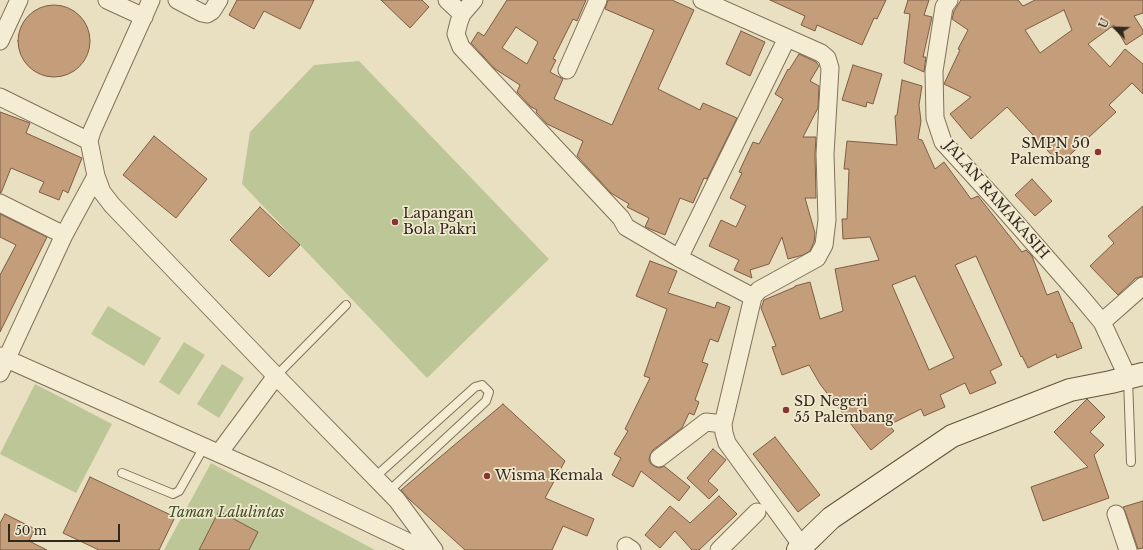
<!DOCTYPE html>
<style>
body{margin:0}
#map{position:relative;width:1143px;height:550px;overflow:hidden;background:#e9dfc1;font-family:"Libre Baskerville",serif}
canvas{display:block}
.north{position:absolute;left:1095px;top:8px;width:40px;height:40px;-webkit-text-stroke:3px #f1e9cf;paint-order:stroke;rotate:293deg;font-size:11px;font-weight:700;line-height:16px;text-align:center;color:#31281d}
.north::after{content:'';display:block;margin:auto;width:14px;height:18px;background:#31281d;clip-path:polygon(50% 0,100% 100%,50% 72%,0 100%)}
.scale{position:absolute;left:8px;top:524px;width:112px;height:18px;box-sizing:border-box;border:2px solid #31281d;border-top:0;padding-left:5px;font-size:12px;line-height:14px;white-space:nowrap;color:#31281d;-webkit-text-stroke:3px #f1e9cf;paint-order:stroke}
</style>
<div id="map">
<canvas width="1143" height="550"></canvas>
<div class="north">U</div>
<div class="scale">50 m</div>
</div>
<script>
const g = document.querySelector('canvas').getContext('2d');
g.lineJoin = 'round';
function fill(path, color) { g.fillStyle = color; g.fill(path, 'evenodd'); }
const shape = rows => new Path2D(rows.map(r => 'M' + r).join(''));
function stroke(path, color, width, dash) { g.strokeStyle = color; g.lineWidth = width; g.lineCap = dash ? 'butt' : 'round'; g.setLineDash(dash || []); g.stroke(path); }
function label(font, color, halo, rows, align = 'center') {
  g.font = font + ' "Libre Baskerville",serif'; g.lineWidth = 3.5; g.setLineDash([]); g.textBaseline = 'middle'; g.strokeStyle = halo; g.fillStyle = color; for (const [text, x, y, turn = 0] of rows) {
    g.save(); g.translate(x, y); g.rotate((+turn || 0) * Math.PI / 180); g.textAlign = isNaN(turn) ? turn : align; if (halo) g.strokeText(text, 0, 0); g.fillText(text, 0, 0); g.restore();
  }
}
fill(shape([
 [359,61,549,259,427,378,242,184,250,132,314,65],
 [108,306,161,338,144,366,91,334],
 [184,342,205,355,179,395,159,382],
 [222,364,244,378,219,418,197,404],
 [35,384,112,424,76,493,0,454],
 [211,463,375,550,164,550]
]), '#bdc696');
const building = shape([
 [237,0,314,0,300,29,264,11,254,29,229,15,237,0],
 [381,0,422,0,429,7,410,28,381,0],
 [507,0,586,0,577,21,573,19,553,59,556,60,550,72,563,79,554,99,612,125,654,30,605,9,608,0,672,0,694,10,658,89,700,110,703,103,737,118,707,179,704,178,693,203,680,198,665,235,645,227,649,218,627,207,629,204,611,193,577,156,583,141,547,124,536,112,537,110,531,107,517,92,520,85,495,69,471,43,478,32,484,36,507,0],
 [516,27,538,42,527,64,502,48,516,27],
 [770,0,886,0,877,19,874,18,862,45,817,25,815,31,801,25,805,16,770,0],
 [908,0,929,0,924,15,932,17,923,57,926,57,924,72,904,63,910,14,904,13,908,0],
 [961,0,1018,0,1023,6,1035,0,1143,0,1143,13,1134,16,1143,30,1143,34,1126,45,1114,25,1088,44,1110,67,1125,49,1143,64,1143,94,1132,83,1109,105,1116,112,1060,164,1007,107,971,139,950,114,971,97,944,84,960,50,958,49,968,30,952,19,954,11,961,0],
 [1064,10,1072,30,1040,53,1025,30,1064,10],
 '18 41a36 36 0 1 1 72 0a36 36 0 1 1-72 0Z',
 [741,31,765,42,750,76,726,64,741,31],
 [799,54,816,62,819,66,810,81,819,86,818,108,803,137,816,137,815,154,816,198,805,198,815,233,814,242,810,251,803,255,788,259,782,237,769,264,750,270,752,278,734,270,739,260,709,246,721,220,736,227,746,206,730,198,742,173,739,172,753,142,759,144,783,99,775,94,788,69,789,70,799,54],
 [853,65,882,74,873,104,867,102,866,107,842,100,853,65],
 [902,80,922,86,919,105,921,121,918,139,922,140,935,169,944,162,971,199,978,196,1022,252,1026,250,1032,256,1047,295,1058,291,1071,323,1072,322,1082,348,1057,358,1056,354,1028,368,1022,356,1021,357,976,256,955,265,1002,365,990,371,996,383,970,394,965,383,940,395,945,407,924,416,921,409,889,425,894,431,871,450,820,384,809,365,782,375,772,347,776,346,761,308,764,300,795,287,795,286,810,282,820,319,843,311,835,269,879,260,870,237,843,239,842,219,847,219,849,169,844,169,847,141,897,145,895,116,897,115,902,80],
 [915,276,954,358,929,370,892,285,915,276],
 [0,112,30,123,26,133,82,158,68,193,63,190,59,200,39,192,44,182,11,168,1,193,0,193,0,112],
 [154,136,207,179,176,218,123,175,154,136],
 [1032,179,1052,201,1035,216,1015,195,1032,179],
 [1143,206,1143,276,1136,278,1118,295,1090,266,1114,243,1108,236,1143,206],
 [260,207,300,245,269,277,230,240,260,207],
 [0,214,47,237,0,332,0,275,16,245,0,237,0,214],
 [650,261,677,271,668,293,715,308,717,302,730,307,718,342,710,339,702,362,708,364,695,400,699,402,694,415,689,413,682,428,653,450,650,455,649,460,651,464,656,467,660,468,664,466,690,487,679,501,641,471,633,487,612,475,621,458,614,454,628,431,625,429,650,378,644,376,667,309,636,296,650,261],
 [1087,399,1105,417,1090,432,1104,445,1094,455,1109,498,1043,521,1031,487,1088,467,1054,432,1087,399],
 [503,404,565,461,545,498,594,519,587,536,563,526,552,550,465,550,410,500,401,490,503,404],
 [775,437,820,495,798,512,753,454,775,437],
 [713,449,726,460,708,481,718,490,709,499,687,478,713,449],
 [90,477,175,517,159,550,99,550,63,533,90,477],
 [719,496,737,514,699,550,692,550,675,531,660,548,645,535,670,506,690,523,719,496],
 [1143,501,1143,548,1138,549,1125,511,1123,507,1143,501],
 [219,511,258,532,249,550,199,550,219,511],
 [5,514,35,529,29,541,47,550,0,550,0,523,5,514]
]);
fill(building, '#c49d7a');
stroke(building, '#7d5d42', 1);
const lane = shape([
 [276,376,346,305],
 [1128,379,1131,462],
 [122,473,173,494,179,491,204,447],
 [375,477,475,387,482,385,489,392,486,401,389,491]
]);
const street = shape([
 [107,0,144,17],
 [151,0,92,131,89,141,96,176,102,192,112,205,276,376,397,500,434,550],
 [177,0,202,13,207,14,212,11,219,0],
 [447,0,462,14],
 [474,0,462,14,459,22,456,34,461,47,621,218,626,227,679,258,753,297,723,424,724,433,727,443,802,546],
 [702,0,821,53,827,58,830,68,825,154,827,220,824,245,817,258,759,290,753,297],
 [949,0,944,7,934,71,935,118,943,142,995,199,1081,297,1102,322,1128,378],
 [0,41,19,0],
 [567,70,598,0],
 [0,97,89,141],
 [0,203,64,235],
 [679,258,787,38],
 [1102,322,1143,286],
 [0,356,274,478,425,550],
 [0,373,64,235,96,176],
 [219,453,276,376],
 [659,458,706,422,723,424],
 [1116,514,1128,550],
 [626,546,632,550],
 [719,550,757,512]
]);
const secondary = shape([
 [798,550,831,518,952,436,1070,390,1111,382,1143,374]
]);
stroke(lane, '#80715a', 10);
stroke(street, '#80715a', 19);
stroke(secondary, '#62523d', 24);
stroke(lane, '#f5edd3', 8);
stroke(street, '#f5edd3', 17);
stroke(secondary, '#f5edd3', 22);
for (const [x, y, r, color] of [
 [1098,152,4,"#8a3430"],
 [395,222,4,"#8a3430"],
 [786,410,4,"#8a3430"],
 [487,476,4,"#8a3430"]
]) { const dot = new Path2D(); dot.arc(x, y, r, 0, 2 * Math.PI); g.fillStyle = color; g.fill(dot); stroke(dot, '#f1e9cf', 1.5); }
label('14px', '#31281d', '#f1e9cf', [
 ["SMPN 50",1090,144,"right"],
 ["Palembang",1090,160,"right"],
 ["Lapangan",403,214],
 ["Bola Pakri",403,230],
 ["SD Negeri",794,402],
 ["55 Palembang",794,418],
 ["Wisma Kemala",495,476]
], 'left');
label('14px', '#31281d', '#f1e9cf', [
 ["JALAN RAMAKASIH",996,200,49]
]);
label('italic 14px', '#404c25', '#f1e9cf', [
 ["Taman Lalulintas",226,513]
]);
</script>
